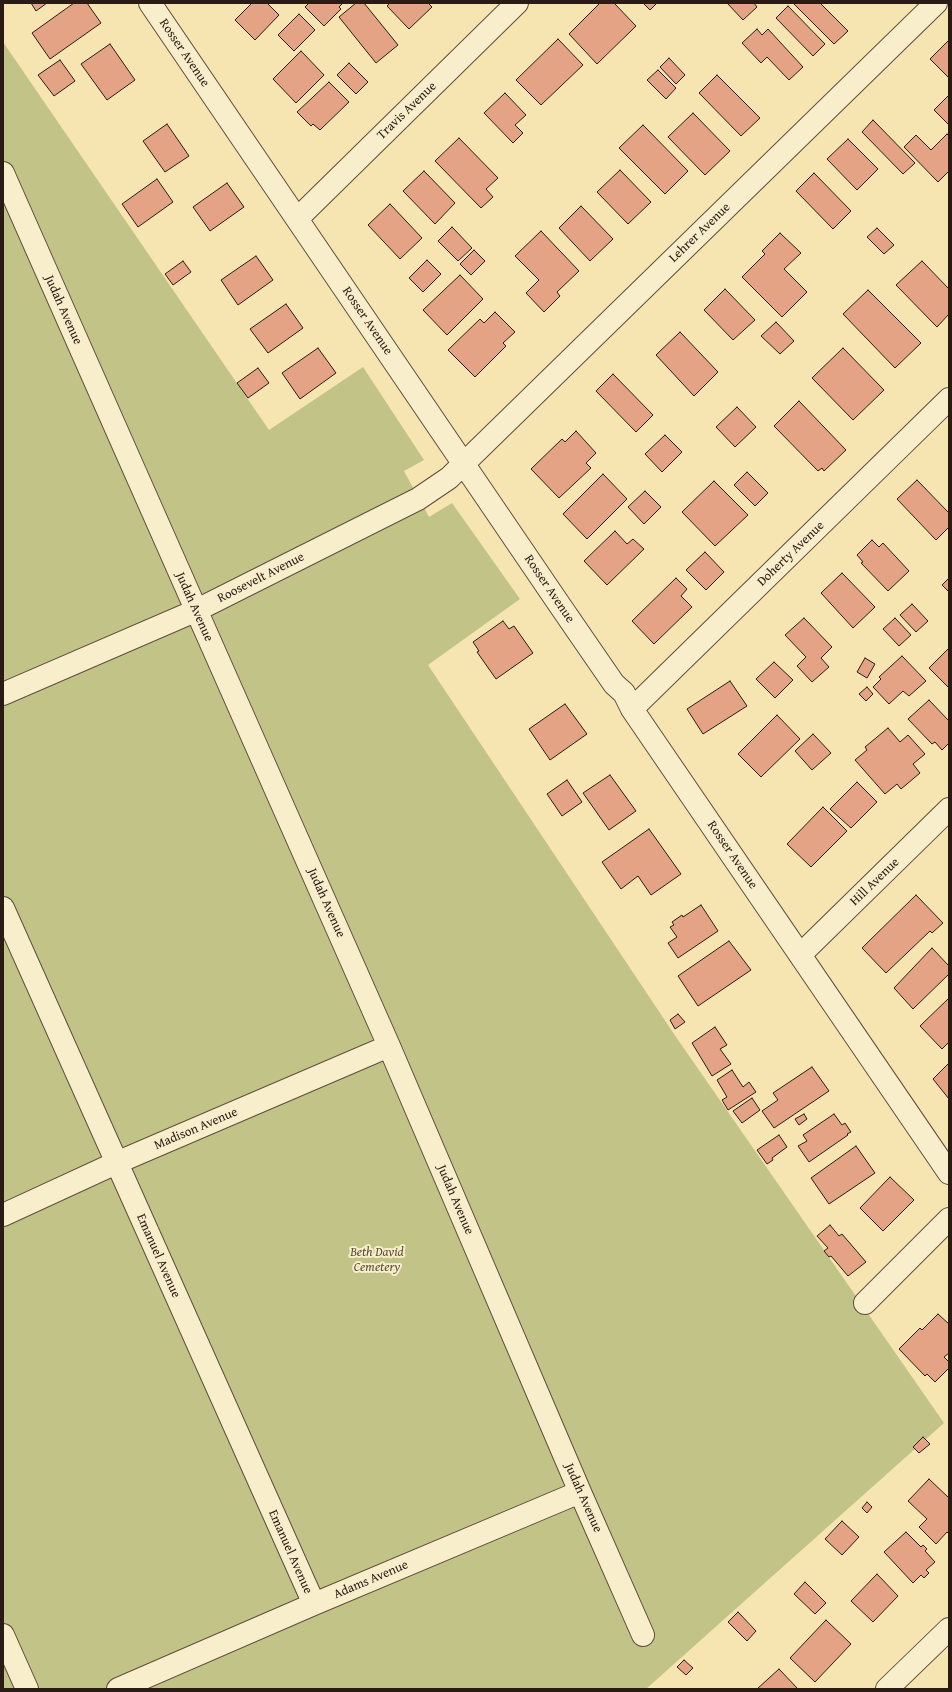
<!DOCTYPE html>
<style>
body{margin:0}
#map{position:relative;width:952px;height:1692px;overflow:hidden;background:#f6e5b1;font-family:"Gentium Book Plus",serif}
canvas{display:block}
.frame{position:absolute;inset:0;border:4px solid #2b1b15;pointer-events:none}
</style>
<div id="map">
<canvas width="952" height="1692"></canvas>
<div class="frame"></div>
</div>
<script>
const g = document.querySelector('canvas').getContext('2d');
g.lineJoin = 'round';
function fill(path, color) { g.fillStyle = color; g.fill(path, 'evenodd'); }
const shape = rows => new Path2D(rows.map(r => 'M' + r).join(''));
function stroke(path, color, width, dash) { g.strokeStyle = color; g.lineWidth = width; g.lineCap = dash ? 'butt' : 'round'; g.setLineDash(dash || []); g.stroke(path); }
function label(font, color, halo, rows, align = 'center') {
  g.font = font + ' "Gentium Book Plus",serif'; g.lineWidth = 4; g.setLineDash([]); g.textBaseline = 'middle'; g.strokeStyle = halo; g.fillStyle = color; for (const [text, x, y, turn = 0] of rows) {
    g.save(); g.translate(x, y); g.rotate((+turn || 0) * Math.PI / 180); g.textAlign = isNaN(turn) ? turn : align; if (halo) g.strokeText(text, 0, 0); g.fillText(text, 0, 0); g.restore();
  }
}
fill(shape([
 [3,42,269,430,363,367,424,460,404,471,429,517,452,503,520,599,428,665,676,1037,944,1423,646,1689,3,1689]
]), '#c2c387');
const building = shape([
 [31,3,47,3,36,11,31,3],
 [74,3,87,3,101,23,50,59,32,33,74,3],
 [252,3,267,3,279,15,255,40,235,20,252,3],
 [309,3,343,3,339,7,341,9,324,26,305,7,309,3],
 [356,3,364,3,398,45,376,63,339,17,356,3],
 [390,3,428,3,432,7,409,29,387,6,390,3],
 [600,3,614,3,636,26,597,64,569,34,600,3],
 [643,3,657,3,650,10,643,3],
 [727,3,754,3,757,7,743,20,727,3],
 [793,3,820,3,848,31,834,44,793,3],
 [788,6,825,44,813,56,776,18,788,6],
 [299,14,315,30,294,51,278,35,299,14],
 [757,29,762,35,768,29,803,67,789,80,767,57,761,63,742,43,757,29],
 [558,39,583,65,541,105,516,80,558,39],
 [949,40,949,78,930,59,949,40],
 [110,44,135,80,107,100,81,64,110,44],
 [301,51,324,75,296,103,273,79,301,51],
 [669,58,685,75,676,84,660,67,669,58],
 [60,60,75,81,54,96,38,75,60,60],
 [349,63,368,82,356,94,337,75,349,63],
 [658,70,676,88,666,99,647,80,658,70],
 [717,75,760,118,741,136,699,93,717,75],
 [329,82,349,102,320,130,313,124,311,126,297,112,329,82],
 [505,93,526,115,515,125,523,133,513,143,484,113,505,93],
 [949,95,949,125,934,110,949,95],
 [693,113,730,151,705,175,668,137,693,113],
 [873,120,915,163,903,174,862,132,873,120],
 [167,124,189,156,165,172,143,141,167,124],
 [643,125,688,171,665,194,619,148,643,125],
 [947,134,949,136,949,171,938,182,904,147,916,135,931,150,947,134],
 [459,138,498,178,486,189,493,197,481,208,435,161,459,138],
 [848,139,878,169,857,190,827,159,848,139],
 [620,170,651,202,628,224,597,192,620,170],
 [424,171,455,203,435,224,403,191,424,171],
 [814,173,851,211,833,229,796,191,814,173],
 [157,179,173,202,138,227,122,204,157,179],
 [227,183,244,207,210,231,193,207,227,183],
 [390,204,422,238,400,259,368,225,390,204],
 [581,206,613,239,590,261,559,228,581,206],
 [452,227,472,248,458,261,438,241,452,227],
 [877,228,894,245,884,254,867,237,877,228],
 [541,231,579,271,557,292,560,296,544,312,526,293,539,280,515,256,541,231],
 [780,233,801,253,784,269,807,292,782,317,742,277,765,254,762,251,780,233],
 [474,250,485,261,471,275,460,264,474,250],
 [256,256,273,280,238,305,221,280,256,256],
 [427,260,441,274,423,292,409,278,427,260],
 [183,261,191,272,173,285,165,274,183,261],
 [922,261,949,289,949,314,937,327,896,285,922,261],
 [460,275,483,299,447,335,423,310,460,275],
 [725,289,755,320,733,340,704,310,725,289],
 [868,290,921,343,895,368,843,314,868,290],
 [286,304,303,328,268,353,250,329,286,304],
 [495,312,515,332,503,343,506,346,475,377,448,350,480,319,484,323,495,312],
 [776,322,794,341,780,354,761,336,776,322],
 [680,332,718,372,694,396,656,355,680,332],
 [318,348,336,373,300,399,282,373,318,348],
 [843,348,884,390,853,420,812,378,843,348],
 [258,368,269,383,248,398,237,383,258,368],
 [613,374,653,415,636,432,596,391,613,374],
 [799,401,846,450,824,471,822,468,818,471,774,426,799,401],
 [737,407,756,427,735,447,716,427,737,407],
 [576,431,596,453,586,463,591,468,559,498,531,469,562,439,565,442,576,431],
 [665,435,682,452,662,472,645,454,665,435],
 [747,472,768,493,755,506,734,485,747,472],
 [603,474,627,499,587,539,563,514,603,474],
 [917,480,949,513,949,527,936,540,897,499,917,480],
 [714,481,748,515,715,546,682,512,714,481],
 [645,491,661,507,644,524,628,507,645,491],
 [615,531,627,544,633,539,644,549,607,585,584,561,615,531],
 [872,540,879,547,883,543,909,571,888,591,861,563,863,562,857,555,872,540],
 [705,552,724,572,706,590,686,570,705,552],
 [842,573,875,607,853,628,821,593,842,573],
 [676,578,687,589,681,596,692,607,654,644,632,621,676,578],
 [949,578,949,592,942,585,949,578],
 [912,604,928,621,916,632,900,615,912,604],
 [804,618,832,647,821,658,829,667,812,682,797,666,806,657,785,635,804,618],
 [895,618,911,635,899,646,883,629,895,618],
 [503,621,509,629,514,626,533,653,496,679,477,652,479,651,473,642,503,621],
 [949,648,949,688,929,668,949,648],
 [902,656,926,681,909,696,903,691,889,704,873,687,881,679,879,677,902,656],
 [865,658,875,664,867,678,857,672,865,658],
 [774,662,793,680,775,698,756,679,774,662],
 [730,681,747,706,703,734,687,709,730,681],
 [867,687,873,694,866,701,859,694,867,687],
 [929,700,949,721,949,743,942,750,935,742,932,744,908,719,929,700],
 [565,704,587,734,550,760,529,729,565,704],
 [777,715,800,739,761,777,738,754,777,715],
 [888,728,900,742,908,735,925,754,913,764,920,773,901,789,897,784,885,794,855,760,867,750,865,747,888,728],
 [813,734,831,753,812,770,795,751,813,734],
 [610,775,636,811,609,830,583,793,610,775],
 [567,780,582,802,562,816,547,794,567,780],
 [857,782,877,802,851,828,830,809,857,782],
 [823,807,847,831,811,867,787,844,823,807],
 [649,829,681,874,651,895,638,876,621,889,602,862,649,829],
 [916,895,943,923,932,933,930,931,886,973,862,948,916,895],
 [701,905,718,931,678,958,668,943,677,937,670,927,674,925,672,922,682,915,683,917,701,905],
 [729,941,751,970,698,1006,678,976,729,941],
 [932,948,949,966,949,974,913,1009,894,988,932,948],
 [949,998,949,1042,942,1049,920,1026,949,998],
 [678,1014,685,1022,675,1029,670,1020,678,1014],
 [715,1027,727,1045,720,1049,731,1064,712,1076,692,1043,715,1027],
 [949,1063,949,1099,933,1079,949,1063],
 [812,1067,829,1091,774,1128,762,1111,778,1100,773,1093,812,1067],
 [732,1070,743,1087,749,1082,756,1092,728,1110,722,1100,727,1097,717,1080,732,1070],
 [752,1098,760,1110,742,1123,733,1111,752,1098],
 [804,1114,807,1119,799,1125,795,1119,804,1114],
 [834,1114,842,1125,845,1123,851,1132,847,1134,848,1135,809,1162,798,1146,807,1141,803,1135,834,1114],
 [779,1135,787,1147,772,1158,773,1160,767,1164,757,1150,779,1135],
 [856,1146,875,1173,829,1204,811,1178,856,1146],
 [890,1177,914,1200,883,1231,860,1208,890,1177],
 [830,1225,839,1236,842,1234,866,1262,848,1276,831,1256,829,1257,824,1251,828,1248,817,1236,830,1225],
 [938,1314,949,1324,949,1353,944,1357,949,1362,949,1368,935,1382,927,1374,925,1376,899,1349,920,1328,922,1330,938,1314],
 [923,1437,930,1444,919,1453,913,1447,923,1437],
 [929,1479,949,1498,949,1534,947,1532,936,1544,919,1527,927,1519,908,1501,929,1479],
 [867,1502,872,1507,867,1513,862,1508,867,1502],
 [842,1521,859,1537,842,1555,825,1539,842,1521],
 [906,1532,921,1547,923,1545,927,1549,925,1551,935,1562,926,1570,929,1573,924,1578,921,1575,913,1583,884,1552,906,1532],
 [877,1574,898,1596,873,1622,851,1601,877,1574],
 [805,1582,826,1603,815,1614,794,1594,805,1582],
 [738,1612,756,1631,747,1641,728,1622,738,1612],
 [826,1620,851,1644,815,1682,790,1658,826,1620],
 [684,1660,693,1668,686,1675,677,1667,684,1660],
 [779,1669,798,1689,757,1689,779,1669]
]);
fill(building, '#e4a384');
stroke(building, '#2b1b15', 1);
const minor = shape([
 [150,3,561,607,614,684,624,693,632,709,949,1173],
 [3,173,389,1046,580,1492,643,1635],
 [297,219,517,3],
 [3,694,195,611,418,499,449,478,936,3],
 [632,709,949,399],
 [3,908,314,1604],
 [800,955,949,809],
 [3,1215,116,1163,389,1046],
 [865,1303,949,1219],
 [3,1635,27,1689],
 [118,1689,314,1604,580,1492],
 [887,1689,949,1629]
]);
stroke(minor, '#5e4e3c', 24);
stroke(minor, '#f9eecc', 22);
label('13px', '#2b1b15', '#f9eecc', [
 ["Rosser Avenue",184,53,56],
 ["Travis Avenue",407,111,-44],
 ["Lehrer Avenue",700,233,-44],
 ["Judah Avenue",63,310,66],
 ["Rosser Avenue",367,321,56],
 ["Doherty Avenue",791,554,-44],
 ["Roosevelt Avenue",261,578,-27],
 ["Rosser Avenue",549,589,56],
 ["Judah Avenue",194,607,66],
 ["Rosser Avenue",732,855,56],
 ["Hill Avenue",875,882,-44],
 ["Judah Avenue",326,903,66],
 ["Madison Avenue",196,1129,-23],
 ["Judah Avenue",455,1200,67],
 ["Emanuel Avenue",158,1256,66],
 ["Judah Avenue",583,1498,66],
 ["Emanuel Avenue",290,1552,66],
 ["Adams Avenue",371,1580,-23]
]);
label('italic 13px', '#584d37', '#f9eecc', [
 ["Beth David",377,1253],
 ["Cemetery",377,1268]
]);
</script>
